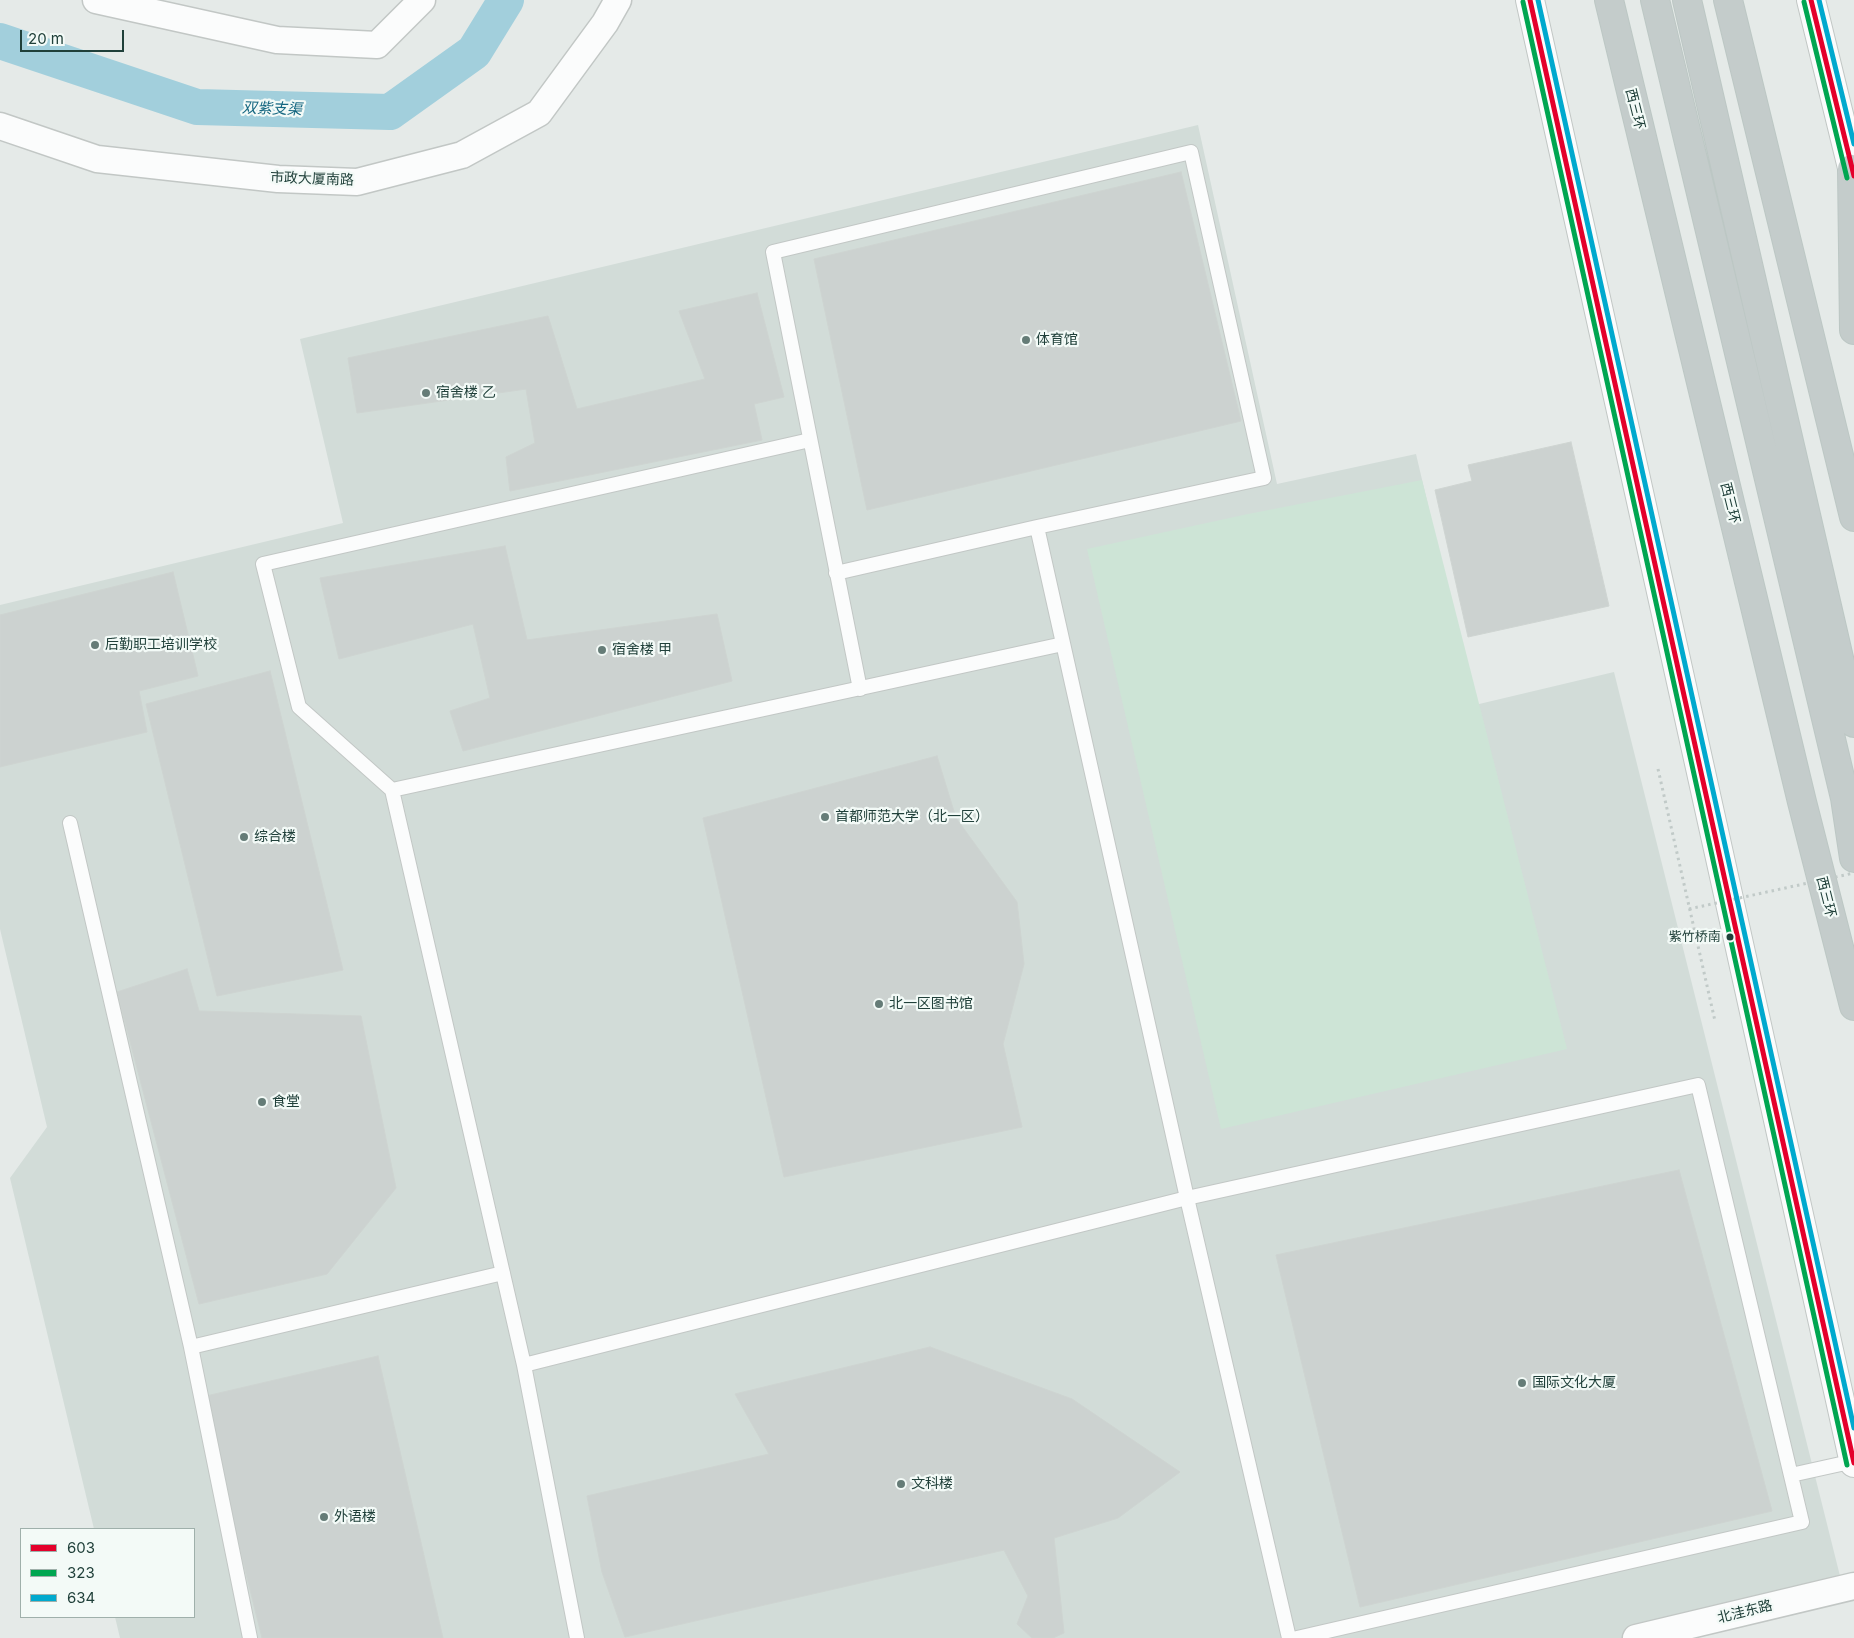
<!DOCTYPE html>
<meta charset="utf-8">
<style>
body{margin:0}
#map{position:relative;width:1854px;height:1638px;overflow:hidden;background:#e5eae8;font-family:Inter,sans-serif}
canvas{display:block}
.legend{position:absolute;left:20px;top:1528px;width:175px;height:90px;box-sizing:border-box;background:#f3faf7;border:1px solid #9fb0ab;margin:0;padding:6px 9px;list-style:none;font-size:15px;color:#20403a}
.legend li{display:flex;align-items:center;gap:10px;height:25px}
.legend b{width:25px;border:1px solid #9fb0ab}
.scale{position:absolute;left:20px;top:30px;width:104px;height:22px;box-sizing:border-box;border:2px solid #20403a;border-top:0;padding-left:6px;font-size:15px;line-height:18px;white-space:nowrap;color:#20403a;-webkit-text-stroke:4px #f3faf7;paint-order:stroke}
</style>
<div id="map">
<canvas width="1854" height="1638"></canvas>
<ul class="legend">
<li><b style="height:6px;background:#e4002b"></b>603</li>
<li><b style="height:6px;background:#00a651"></b>323</li>
<li><b style="height:6px;background:#00a9ce"></b>634</li>
</ul>
<div class="scale">20 m</div>
</div>
<script>
const g = document.querySelector('canvas').getContext('2d');
g.lineJoin = 'round';
function fill(path, color) { g.fillStyle = color; g.fill(path, 'evenodd'); }
const shape = rows => new Path2D(rows.map(r => 'M' + r).join(''));
function stroke(path, color, width, dash) { g.strokeStyle = color; g.lineWidth = width; g.lineCap = dash ? 'butt' : 'round'; g.setLineDash(dash || []); g.stroke(path); }
function label(font, color, halo, rows, align = 'center') {
  g.font = font + ' Inter,"Noto Sans SC",sans-serif'; g.lineWidth = 4.5; g.setLineDash([]); g.textBaseline = 'middle'; g.strokeStyle = halo; g.fillStyle = color; for (const [text, x, y, turn = 0] of rows) {
    g.save(); g.translate(x, y); g.rotate((+turn || 0) * Math.PI / 180); g.textAlign = isNaN(turn) ? turn : align; if (halo) g.strokeText(text, 0, 0); g.fillText(text, 0, 0); g.restore();
  }
}
fill(shape([
 [1198,125,1277,484,1416,454,1475,705,1614,672,1843,1588,1636,1638,120,1638,115,1617,194,1617,194,1529,94,1529,10,1178,47,1127,0,929,0,605,343,523,300,339]
]), '#d2dcd8');
fill(shape([
 [1422,480,1567,1049,1221,1129,1087,549,1248,514]
]), '#cde4d6');
stroke(shape([
 [0,41,197,107,390,112,474,52,506,0]
]), '#a2cfdc', 36);
const building = shape([
 [1181,172,1241,421,867,510,814,259,1181,172],
 [757,293,784,397,754,404,762,440,510,491,506,457,535,443,526,389,357,413,348,358,548,316,577,409,705,379,679,311,757,293],
 [1571,442,1609,606,1468,637,1435,490,1472,481,1468,465,1571,442],
 [505,546,527,640,717,614,732,681,463,751,450,711,490,698,473,624,339,659,320,578,505,546],
 [173,572,198,676,139,691,147,732,0,767,0,615,173,572],
 [270,671,343,970,217,996,146,704,270,671],
 [937,756,956,818,1017,902,1024,964,1003,1044,1022,1127,784,1177,703,818,937,756],
 [187,969,199,1011,361,1016,396,1188,327,1274,199,1304,117,992,187,969],
 [1679,1170,1772,1511,1360,1607,1276,1255,1679,1170],
 [930,1347,1072,1399,1180,1472,1118,1518,1054,1538,1064,1633,1053,1638,1032,1638,1017,1624,1028,1596,1004,1550,625,1637,602,1572,587,1496,769,1454,735,1394,930,1347],
 [378,1356,443,1638,262,1638,202,1397,378,1356]
]);
fill(building, '#ccd2d0');
stroke(building, '#ced4d1', 1);
const service = shape([
 [836,573,1037,527,1187,1198,1289,1638],
 [860,689,773,252,1191,152,1264,478,1037,527],
 [392,790,1063,644],
 [70,823,191,1347,250,1638],
 [191,1347,503,1273],
 [524,1365,1187,1198,1698,1085,1802,1522,1297,1638],
 [1791,1475,1854,1461],
 [577,1638,524,1365,392,790,299,707,263,564,810,440]
]);
const minor = shape([
 [96,0,277,40,377,45,422,0],
 [0,126,97,159,278,179,357,182,462,155,539,113,605,23,618,0],
 [1636,1638,1854,1586]
]);
const tertiary = shape([
 [1530,0,1854,1463],
 [1811,0,1854,176]
]);
const trunk = shape([
 [1609,0,1802,802,1854,1006],
 [1655,0,1845,798,1854,858],
 [1687,0,1854,723],
 [1728,0,1854,517],
 [1852,169,1854,330]
]);
stroke(service, '#c2c7c5', 16);
stroke(minor, '#c2c7c5', 29);
stroke(tertiary, '#c2c7c5', 30);
stroke(trunk, '#bcc7c4', 30);
stroke(shape([
 [1658,769,1715,1021]
]), '#c1cac8', 3, [2.5, 4]);
stroke(service, '#fbfcfc', 14);
stroke(minor, '#fbfcfc', 26);
stroke(tertiary, '#fbfcfc', 28);
stroke(trunk, '#c4cccb', 28);
stroke(shape([
 [1689,909,1854,873]
]), '#c1cac8', 3, [2.5, 4]);
stroke(shape([
 [1530,0,1854,1463],
 [1811,0,1854,176]
]), '#e4002b', 5);
stroke(shape([
 [1523,2,1847,1465],
 [1804,2,1847,178]
]), '#00a651', 5);
stroke(shape([
 [1538,0,1854,1428],
 [1819,0,1854,144]
]), '#00a9ce', 5);
for (const [x, y, r, color] of [
 [1026,340,5,"#657c77"],
 [426,393,5,"#657c77"],
 [95,645,5,"#657c77"],
 [602,650,5,"#657c77"],
 [825,817,5,"#657c77"],
 [244,837,5,"#657c77"],
 [1730,937,4.5,"#20403a"],
 [879,1004,5,"#657c77"],
 [262,1102,5,"#657c77"],
 [1522,1383,5,"#657c77"],
 [901,1484,5,"#657c77"],
 [324,1517,5,"#657c77"]
]) { const dot = new Path2D(); dot.arc(x, y, r, 0, 2 * Math.PI); g.fillStyle = color; g.fill(dot); stroke(dot, '#f3faf7', 2); }
label('13px', '#20403a', '#f3faf7', [
 ["紫竹桥南",1721,937]
], 'right');
label('14px', '#20403a', '#f3faf7', [
 ["西三环",1635,109,76],
 ["市政大厦南路",312,179,2],
 ["西三环",1730,503,76],
 ["西三环",1826,897,76],
 ["北洼东路",1745,1612,-14]
]);
label('14px', '#20403a', '#f3faf7', [
 ["体育馆",1036,340],
 ["宿舍楼 乙",436,393],
 ["后勤职工培训学校",105,645],
 ["宿舍楼 甲",612,650],
 ["首都师范大学（北一区）",835,817],
 ["综合楼",254,837],
 ["北一区图书馆",889,1004],
 ["食堂",272,1102],
 ["国际文化大厦",1532,1383],
 ["文科楼",911,1484],
 ["外语楼",334,1517]
], 'left');
label('italic 15px', '#156781', '#f3faf7', [
 ["双紫支渠",272,109,2]
]);
</script>
